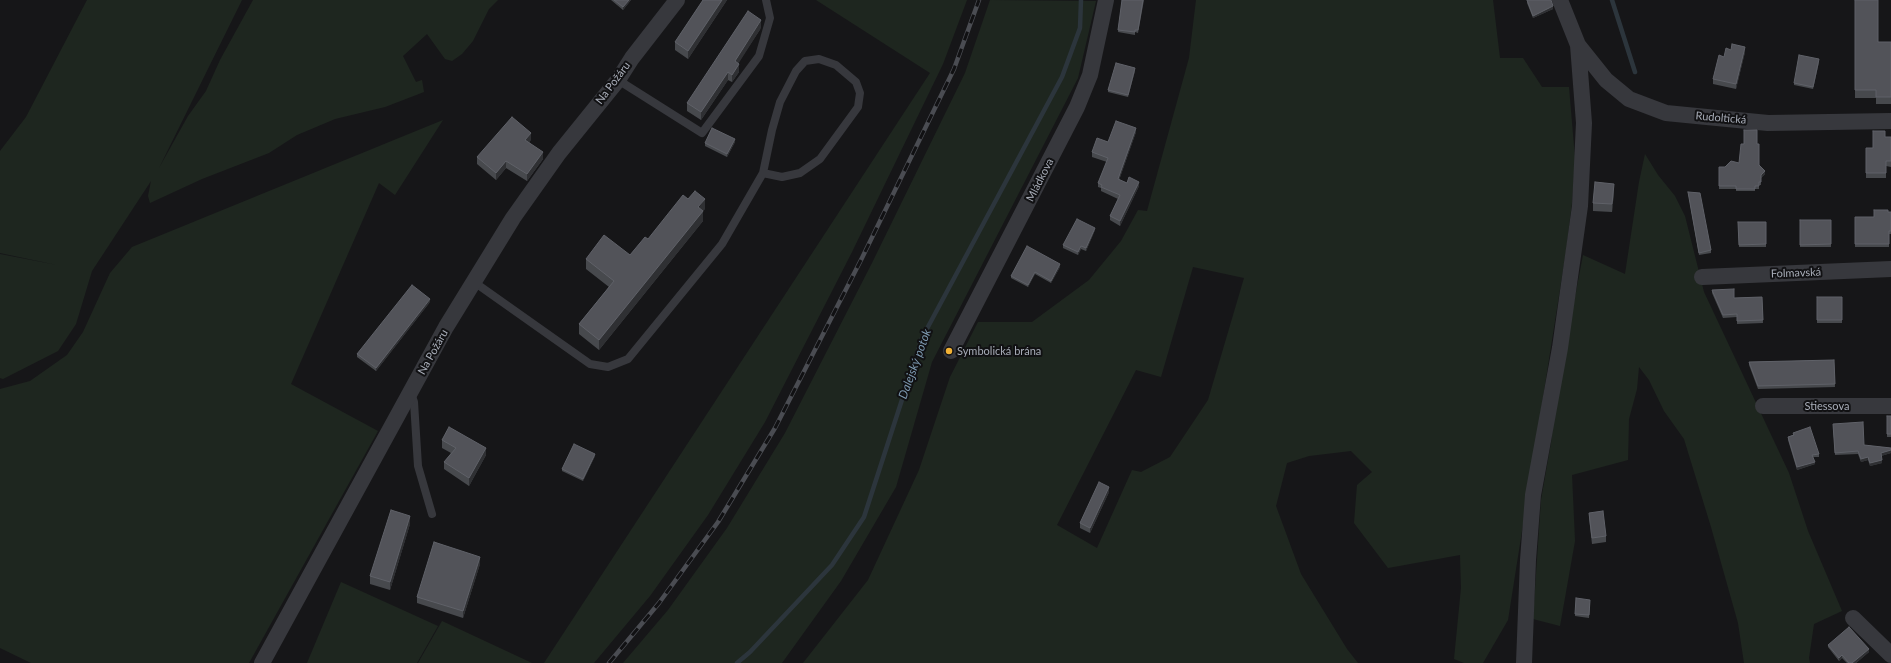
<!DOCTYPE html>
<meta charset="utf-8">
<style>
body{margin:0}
canvas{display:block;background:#161618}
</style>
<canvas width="1891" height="663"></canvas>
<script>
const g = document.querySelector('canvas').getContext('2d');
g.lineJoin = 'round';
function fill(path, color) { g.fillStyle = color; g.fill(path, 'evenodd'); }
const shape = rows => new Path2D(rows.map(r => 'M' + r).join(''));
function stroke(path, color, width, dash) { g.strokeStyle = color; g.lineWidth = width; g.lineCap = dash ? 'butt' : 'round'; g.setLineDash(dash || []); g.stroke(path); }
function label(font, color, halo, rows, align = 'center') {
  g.font = font + ' Lato,sans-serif'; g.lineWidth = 4; g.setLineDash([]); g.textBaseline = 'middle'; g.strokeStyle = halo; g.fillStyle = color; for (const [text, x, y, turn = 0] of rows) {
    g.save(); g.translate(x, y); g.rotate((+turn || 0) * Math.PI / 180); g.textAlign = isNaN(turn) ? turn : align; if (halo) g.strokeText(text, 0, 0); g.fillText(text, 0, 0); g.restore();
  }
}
fill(shape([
 [87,0,242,0,159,168,188,116,206,91,220,60,253,0,498,0,489,9,473,41,462,54,452,61,445,59,427,34,403,56,416,82,422,80,424,92,385,107,335,119,297,135,269,153,202,179,150,203,148,196,151,181,92,271,76,324,58,351,3,379,0,378,0,254,57,265,0,253,0,151,26,117],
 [816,0,967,0,943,64,852,252,765,422,708,515,650,596,594,663,544,663,930,73],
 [990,0,1096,1,1078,78,932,362,896,487,841,581,782,663,623,663,668,610,727,528,785,433,872,263,965,73],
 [1196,0,1493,0,1500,58,1523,58,1542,87,1569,87,1575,158,1572,203,1566,251,1508,620,1483,663,1464,663,1454,659,1461,588,1460,555,1388,568,1354,523,1357,485,1372,472,1351,451,1309,456,1287,463,1276,506,1301,574,1347,649,1358,663,803,663,868,580,919,470,950,377,978,322,1032,322,1089,280,1121,241,1138,210,1147,211,1189,58],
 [1193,267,1244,278,1208,400,1170,457,1141,472,1132,470,1097,548,1057,525,1136,370,1161,377],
 [443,120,395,195,379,183,291,384,378,431,249,663,31,663,0,648,0,389,30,381,67,355,83,332,110,273,132,247],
 [1645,154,1658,175,1675,196,1685,216,1704,292,1789,473,1808,531,1842,611,1814,624,1809,658,1810,663,1744,663,1738,623,1711,527,1684,439,1664,411,1649,380,1639,367,1637,389,1629,419,1628,460,1572,475,1575,541,1560,626,1533,619,1541,500,1551,443,1557,391,1583,255,1625,274,1639,182],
 [341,582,438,626,417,663,307,663],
 [442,621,532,663,418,663]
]), '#1e261f');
stroke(shape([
 [1612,0,1635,72],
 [737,663,750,652,832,565,864,517,922,338,1062,77,1080,28,1081,0]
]), '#2c353c', 4.5);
stroke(shape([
 [618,80,702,133,759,56,770,18,766,0],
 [474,282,590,364,608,367,628,359,722,244,763,173,772,130,780,102,796,71,805,61,819,59,836,65,856,82,860,93,858,107,820,159,800,173,782,177,763,173],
 [411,393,414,402,418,466,432,514]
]), '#37383d', 8);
stroke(shape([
 [1560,0,1578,45,1606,80,1629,99,1666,113,1768,123,1891,121],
 [1702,277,1891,269],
 [951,351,1077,107,1090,75,1106,0],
 [1763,406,1891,406],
 [1853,618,1891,655],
 [262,663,446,327,513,218,559,153,618,80,632,58,677,0],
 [1524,663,1528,560,1533,495,1560,348,1580,206,1584,123,1578,45]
]), '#37383d', 16);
const rail = shape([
 [609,663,659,603,718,522,775,428,862,258,954,69,979,0]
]);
stroke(rail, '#4a4c52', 4.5);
stroke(rail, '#111113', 3, [9]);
fill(shape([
 [611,0,631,0,623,10],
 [703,0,727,0,688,59,675,50,675,42],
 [1122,0,1144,0,1138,33,1135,32,1135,35,1118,32],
 [1527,0,1553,9,1533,18,1527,3],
 [1855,0,1878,42,1891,42,1891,104,1876,104,1876,98,1855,98],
 [761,28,738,63,739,72,732,82,728,80,701,120,687,111,687,103],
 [1745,52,1736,89,1713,84,1713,79],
 [1819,62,1813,89,1794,85,1794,83],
 [1135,71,1128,97,1108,92,1108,90],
 [1136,132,1119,180,1127,183,1139,186,1120,226,1110,220,1110,216,1118,199,1101,191,1101,188,1098,187,1098,183,1107,162,1092,157,1092,152,1108,142],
 [1885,137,1891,137,1891,167,1886,166,1886,178,1866,178,1866,148,1873,148],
 [531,140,529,142,543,159,527,181,506,168,496,180,477,164,477,157],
 [735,142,727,157,705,146,705,143],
 [1757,144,1759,165,1765,174,1761,178,1761,185,1759,185,1759,189,1755,189,1755,191,1736,191,1736,189,1719,189,1719,167,1725,167,1739,163],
 [1614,192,1612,212,1593,211,1593,203],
 [1688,192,1711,250,1711,253,1699,255],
 [705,209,703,211,703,221,599,350,579,334,579,324,609,287,586,269,586,259,630,255,648,239],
 [1888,212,1891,212,1891,234,1889,234,1889,247,1855,247,1855,217,1874,217],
 [1800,220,1831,220,1831,247,1800,247],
 [1738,222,1766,222,1766,247,1739,247],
 [1095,230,1086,251,1081,249,1078,255,1063,248,1063,245],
 [1060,267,1051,283,1035,274,1028,287,1011,278,1011,276],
 [1712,290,1734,298,1762,297,1763,323,1737,324,1737,317,1723,318,1712,293],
 [1817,297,1842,297,1842,323,1817,323],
 [430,302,376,371,357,357,357,354],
 [1834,360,1835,387,1758,389,1749,365,1749,362],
 [1887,416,1891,416,1891,437,1887,437],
 [1833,424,1864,445,1891,448,1891,453,1881,456,1882,463,1870,466,1868,460,1861,462,1858,454,1835,455],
 [1793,433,1819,454,1819,457,1813,457,1815,464,1797,470,1788,440,1788,437,1793,435],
 [442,440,486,455,469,486,444,469,444,462,451,453,442,448],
 [595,456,583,481,562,471,562,469],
 [1109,492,1090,533,1080,528,1080,523],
 [1589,513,1606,536,1606,542,1592,544,1589,518],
 [410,524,390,590,370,584,370,576],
 [480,564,463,618,417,603,417,597],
 [1590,603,1589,618,1575,616,1575,614],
 [1828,645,1869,652,1856,663,1847,663,1842,658,1839,661,1828,647]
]), '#47494d');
fill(shape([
 [629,0,631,0,623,10,623,7],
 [722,0,727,0,688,59,688,51],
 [1553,6,1553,9,1533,18,1533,16],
 [761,20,761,28,735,69,735,61],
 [1745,47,1745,52,1736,89,1736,84],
 [1819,59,1819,62,1813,89,1813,87],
 [739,64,739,72,732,82,732,75],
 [1135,68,1135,71,1128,97,1128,95],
 [728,72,728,80,701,120,701,112],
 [1136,128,1136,132,1118,183,1118,179],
 [531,133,531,140,525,147,525,140],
 [735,139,735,142,727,157,727,154],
 [543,152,543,159,527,181,527,174],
 [506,161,506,168,496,180,496,173],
 [1765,171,1765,174,1761,178,1761,175],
 [1139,182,1139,186,1120,226,1120,221],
 [1614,184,1614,192,1612,212,1612,204],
 [705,199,705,209,699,217,703,211,703,221,599,350,599,340],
 [1095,228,1095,230,1086,251,1086,248],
 [1081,246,1081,249,1078,255,1078,252],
 [1060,264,1060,267,1051,283,1051,281],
 [1035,272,1035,274,1028,287,1028,285],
 [430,299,430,302,376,371,376,368],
 [486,448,486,455,469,486,469,478],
 [1891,450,1891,453,1881,456,1881,453],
 [595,454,595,456,583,481,583,479],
 [1868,457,1868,460,1861,462,1861,459],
 [1882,460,1882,463,1870,466,1870,463],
 [1815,462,1815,464,1797,470,1797,467],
 [1109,487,1109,492,1090,533,1090,528],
 [410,516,410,524,390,590,390,582],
 [480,557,480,564,463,618,463,611],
 [1869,649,1869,652,1856,663,1852,663],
 [1842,655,1842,658,1839,661,1839,658]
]), '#2f3033');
const building = shape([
 [614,0,629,0,623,7,614,0],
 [703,0,722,0,688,51,675,42,703,0],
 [1122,0,1143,0,1138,30,1135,30,1135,32,1118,30,1122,0],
 [1527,0,1551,0,1553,6,1533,16,1527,0],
 [1855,0,1878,0,1878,42,1891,42,1891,97,1876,97,1876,90,1855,90,1855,0],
 [748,11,761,20,735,61,739,64,732,75,728,72,701,112,687,103,748,11],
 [1732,44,1745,47,1736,84,1713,79,1719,55,1724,57,1726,48,1731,50,1732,44],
 [1799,55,1819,59,1813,87,1794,83,1799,55],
 [1116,63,1135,68,1128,95,1108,90,1116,63],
 [512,117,531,133,525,140,543,152,527,174,506,161,496,173,477,157,512,117],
 [1116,121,1136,128,1118,179,1127,183,1129,177,1139,182,1120,221,1110,216,1120,195,1101,187,1102,185,1098,183,1108,158,1092,152,1097,138,1108,142,1116,121],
 [712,128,735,139,727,154,705,143,712,128],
 [1744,130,1757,130,1757,144,1759,144,1759,165,1765,171,1761,175,1761,182,1759,182,1759,186,1755,186,1755,189,1736,189,1736,186,1719,186,1719,167,1725,167,1731,161,1739,163,1741,144,1744,144,1744,130],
 [1873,131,1885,131,1885,137,1891,137,1891,161,1886,161,1886,173,1866,173,1866,148,1873,148,1873,131],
 [1595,182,1614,184,1612,204,1593,203,1595,182],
 [695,191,705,199,698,207,703,211,599,340,579,324,614,281,586,259,604,235,630,255,645,237,648,239,683,195,688,199,695,191],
 [1688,192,1700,193,1711,250,1699,253,1688,192],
 [1874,210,1888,210,1888,212,1891,212,1891,231,1889,231,1889,244,1855,244,1855,217,1874,217,1874,210],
 [1077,219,1095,228,1086,248,1081,246,1078,252,1063,245,1077,219],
 [1800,220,1831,220,1831,244,1800,245,1800,220],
 [1738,222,1766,222,1766,244,1739,245,1738,222],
 [1027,246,1060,264,1051,281,1035,272,1028,285,1011,276,1027,246],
 [412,285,430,299,376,368,357,354,412,285],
 [1734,289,1734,298,1762,297,1763,320,1737,321,1737,314,1723,315,1712,290,1734,289],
 [1817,297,1842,297,1842,320,1817,320,1817,297],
 [1834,360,1835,384,1758,386,1749,362,1834,360],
 [1887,416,1891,416,1891,434,1887,434,1887,416],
 [1863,422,1864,445,1891,448,1891,450,1881,453,1882,460,1870,463,1868,457,1861,459,1858,451,1835,453,1833,424,1863,422],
 [449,427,486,448,469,478,444,462,456,448,442,440,449,427],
 [1810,427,1819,454,1812,455,1815,462,1797,467,1788,437,1794,435,1793,433,1810,427],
 [574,444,595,454,583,479,562,469,574,444],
 [1099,482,1109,487,1090,528,1080,523,1099,482],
 [391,510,410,516,390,582,370,576,391,510],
 [1603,511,1606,536,1592,538,1589,513,1603,511],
 [434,542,480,557,463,611,417,597,434,542],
 [1576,598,1590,600,1589,615,1575,614,1576,598],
 [1849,627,1869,649,1852,663,1849,663,1842,655,1839,658,1828,645,1849,627]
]);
fill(building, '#525359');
stroke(building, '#5f6168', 1);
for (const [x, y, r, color] of [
 [949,351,4,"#f2b134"]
]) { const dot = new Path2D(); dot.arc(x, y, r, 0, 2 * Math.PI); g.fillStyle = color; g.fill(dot); stroke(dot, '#111113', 1.5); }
label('11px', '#a8adb8', '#111113', [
 ["Na Požáru",613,83,-53],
 ["Rudoltická",1721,118,5],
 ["Mládkova",1040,180,-63],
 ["Folmavská",1796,273,-2],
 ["Na Požáru",433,352,-61],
 ["Stiessova",1827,406]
]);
label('11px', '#a8adb8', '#111113', [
 ["Symbolická brána",957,351]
], 'left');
label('italic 12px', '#7f9bb3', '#111113', [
 ["Dalejský potok",915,364,-70]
]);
</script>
